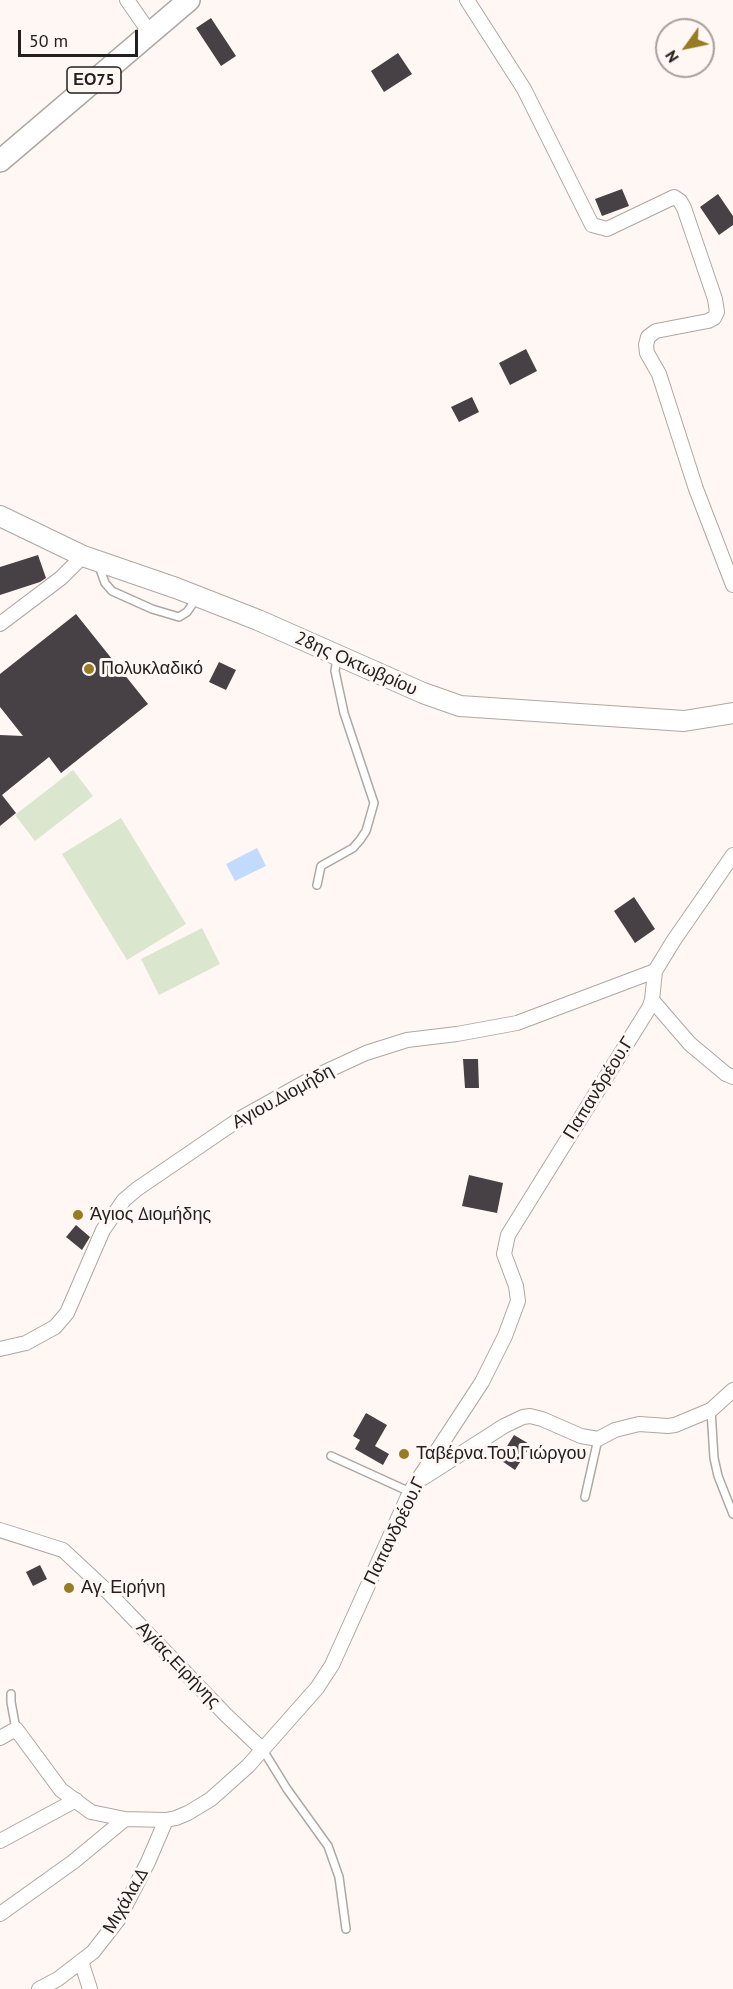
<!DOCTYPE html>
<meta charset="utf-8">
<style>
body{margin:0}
#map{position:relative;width:733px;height:1989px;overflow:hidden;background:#fef7f3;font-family:"PT Sans",sans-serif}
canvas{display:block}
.north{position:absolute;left:655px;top:18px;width:60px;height:60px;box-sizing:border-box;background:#fef7f3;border:2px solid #a6a19e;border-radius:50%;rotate:237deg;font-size:16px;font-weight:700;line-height:24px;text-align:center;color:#23201f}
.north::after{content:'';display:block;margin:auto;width:21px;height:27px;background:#977c24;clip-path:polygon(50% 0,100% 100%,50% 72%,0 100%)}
.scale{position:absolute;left:18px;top:30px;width:120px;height:27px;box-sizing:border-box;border:3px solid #23201f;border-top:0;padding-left:8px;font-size:18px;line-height:21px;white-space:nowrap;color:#23201f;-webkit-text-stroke:4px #fef7f3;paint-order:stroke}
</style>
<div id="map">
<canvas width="733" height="1989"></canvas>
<div class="north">N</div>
<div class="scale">50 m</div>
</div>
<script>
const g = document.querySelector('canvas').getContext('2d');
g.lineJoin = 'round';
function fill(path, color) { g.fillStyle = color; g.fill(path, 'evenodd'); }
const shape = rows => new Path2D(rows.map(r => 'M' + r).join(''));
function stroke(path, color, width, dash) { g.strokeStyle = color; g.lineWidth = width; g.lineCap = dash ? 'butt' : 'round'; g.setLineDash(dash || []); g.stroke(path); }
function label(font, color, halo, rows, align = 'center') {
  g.font = font + ' "PT Sans",sans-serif'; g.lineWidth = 6; g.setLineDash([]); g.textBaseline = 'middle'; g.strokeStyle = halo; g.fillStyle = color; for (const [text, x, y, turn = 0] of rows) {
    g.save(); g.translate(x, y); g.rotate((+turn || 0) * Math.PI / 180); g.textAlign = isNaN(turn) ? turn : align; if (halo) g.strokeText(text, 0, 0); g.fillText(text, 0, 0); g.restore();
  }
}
fill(shape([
 [73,770,93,796,35,841,15,815],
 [121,818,186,924,127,960,62,854],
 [202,928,220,964,159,995,141,959]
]), '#dbe6ce');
fill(shape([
 [257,848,266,866,235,881,226,864]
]), '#c2dbfd');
fill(shape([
 [211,18,236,56,221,66,196,28],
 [398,53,412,74,384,92,371,71],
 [622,189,629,206,602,216,595,199],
 [718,194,733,216,733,225,719,235,700,207],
 [526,349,537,371,510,385,499,363],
 [472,397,479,412,459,422,451,407],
 [38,555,46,578,40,582,0,595,0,567],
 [76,614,148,704,61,773,49,757,2,795,16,813,0,826,0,735,23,736,0,707,0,674],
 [219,662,236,670,226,690,209,682],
 [634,897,655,929,635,943,614,911],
 [463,1059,478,1059,479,1088,465,1088],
 [469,1175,503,1183,497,1213,462,1206],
 [76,1225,90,1237,82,1250,66,1237],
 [366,1413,387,1425,375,1446,389,1454,383,1465,355,1449,360,1440,353,1436],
 [514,1435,531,1445,515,1470,499,1459],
 [40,1565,47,1579,33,1586,26,1572]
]), '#474145');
const service = shape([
 [99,566,105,583,112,591,152,609,179,617,187,612,196,599],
 [317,885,321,866,353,848,360,840,366,831,374,803,344,713,335,671,337,658],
 [711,1410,714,1458,718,1476,733,1514],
 [331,1456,410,1492],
 [585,1497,598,1439],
 [11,1694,11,1702,16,1729],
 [263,1750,287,1789,328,1846,339,1877,346,1929]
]);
const minor = shape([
 [127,0,150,33],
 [467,0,524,89,592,225,607,229,674,197,680,201,684,208,715,299,717,312,714,318,708,321,656,331,648,337,646,345,647,353,659,374,696,489,733,585],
 [0,624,61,578,83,556],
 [652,1000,690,1044,726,1074,733,1077],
 [0,1349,26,1343,55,1327,67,1313,103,1230,124,1200,137,1189,241,1118,316,1076,366,1053,407,1040,457,1034,517,1023,655,971],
 [423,1478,504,1426,523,1417,530,1416,542,1419,581,1436,598,1439,615,1430,639,1424,668,1426,675,1425,711,1410,733,1390],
 [0,1530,63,1550,109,1593,226,1715,263,1750],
 [0,1738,16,1729,61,1790,91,1812,125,1819],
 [0,1841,76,1800],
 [0,1914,73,1862,125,1819,166,1820,176,1818,188,1813,211,1799,248,1766,317,1688,332,1665,410,1492,482,1382,505,1336,518,1301,516,1286,504,1254,508,1235,649,1008,652,1000,655,971,674,940,733,855],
 [81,1961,90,1989],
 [39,1989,58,1979,93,1952,118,1920,148,1862,166,1820]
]);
const secondary = shape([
 [0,516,83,556,176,588,258,620,423,693,460,706,684,721,733,713]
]);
const primary = shape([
 [0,161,189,0]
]);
stroke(service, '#aea7a3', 10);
stroke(minor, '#aea7a3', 16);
stroke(secondary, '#aea7a3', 22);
stroke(primary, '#aea7a3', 24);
stroke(service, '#fff', 7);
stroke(minor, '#fff', 14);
stroke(secondary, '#fff', 20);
stroke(primary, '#fff', 21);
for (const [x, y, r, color] of [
 [89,669,6,"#977c24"],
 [78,1215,6,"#977c24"],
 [404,1454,6,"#977c24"],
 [69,1588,6,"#977c24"]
]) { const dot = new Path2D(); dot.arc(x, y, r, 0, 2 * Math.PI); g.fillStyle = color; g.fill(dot); stroke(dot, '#fef7f3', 2); }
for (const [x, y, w] of [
 [94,80,54]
]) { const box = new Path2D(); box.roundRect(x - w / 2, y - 13, w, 26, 4.5); g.fillStyle = '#fef7f3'; g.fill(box); stroke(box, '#23201f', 1.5); }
label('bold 16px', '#23201f', null, [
 ["ΕΟ75",94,80]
]);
label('18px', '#23201f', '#fef7f3', [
 ["28ης Οκτωβρίου",356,664,24],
 ["Παπανδρέου.Γ",599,1088,-58],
 ["Αγιου.Διομήδη",283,1097,-29],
 ["Παπανδρέου.Γ",395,1531,-64],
 ["Αγίας.Ειρήνης",178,1665,46],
 ["Μιχάλα.Δ",126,1901,-60]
]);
label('18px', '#23201f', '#fef7f3', [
 ["Πολυκλαδικό",101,669],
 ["Άγιος Διομήδης",90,1215],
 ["Ταβέρνα.Του.Γιώργου",416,1454],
 ["Αγ. Ειρήνη",81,1588]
], 'left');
</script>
